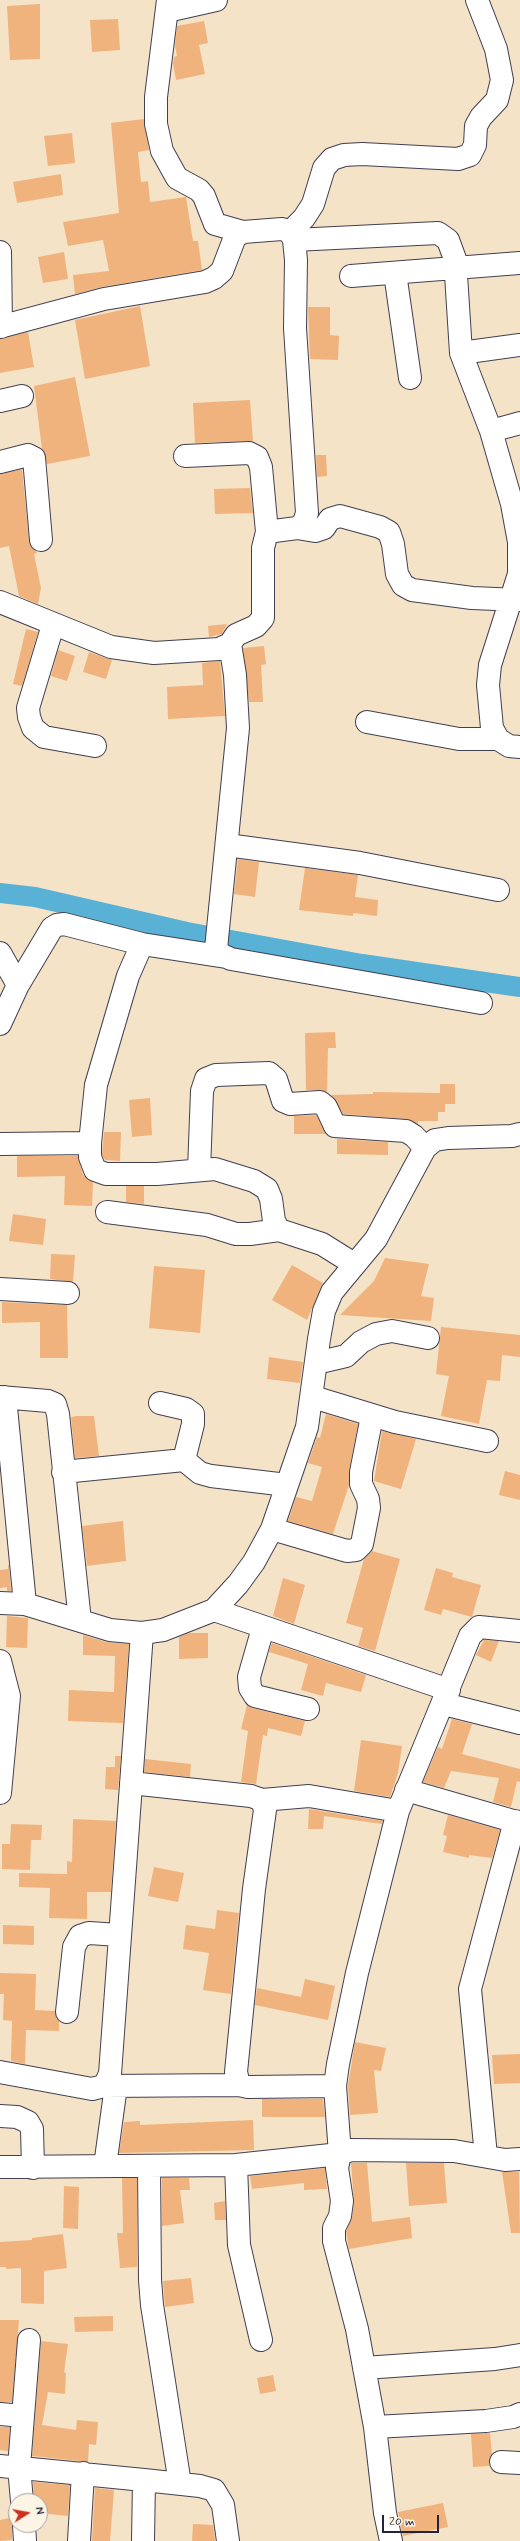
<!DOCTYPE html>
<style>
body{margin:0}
#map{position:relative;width:520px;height:2541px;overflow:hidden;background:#f4e3c7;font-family:Mynerve,sans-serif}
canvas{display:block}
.north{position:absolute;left:8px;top:2493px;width:40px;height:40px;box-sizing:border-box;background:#fcf5e5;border:1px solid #a5a1a1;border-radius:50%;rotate:79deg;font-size:11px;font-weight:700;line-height:16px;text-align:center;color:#22223b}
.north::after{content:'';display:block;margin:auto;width:14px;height:18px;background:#c8321e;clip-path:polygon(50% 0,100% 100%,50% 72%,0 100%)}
.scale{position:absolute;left:382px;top:2515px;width:57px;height:18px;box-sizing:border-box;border:2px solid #22223b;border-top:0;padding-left:5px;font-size:12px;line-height:14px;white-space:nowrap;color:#22223b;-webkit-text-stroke:3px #fcf5e5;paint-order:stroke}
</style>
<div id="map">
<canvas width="520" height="2541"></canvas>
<div class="north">N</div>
<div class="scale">20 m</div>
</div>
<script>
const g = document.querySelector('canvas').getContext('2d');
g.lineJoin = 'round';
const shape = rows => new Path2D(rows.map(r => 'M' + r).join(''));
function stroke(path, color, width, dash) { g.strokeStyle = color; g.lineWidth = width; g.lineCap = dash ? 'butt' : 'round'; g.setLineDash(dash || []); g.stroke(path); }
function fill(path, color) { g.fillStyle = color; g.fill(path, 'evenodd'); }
stroke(shape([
 [0,893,35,897,187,932,362,964,520,987]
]), '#59b1d6', 20);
fill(shape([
 [40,4,40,59,10,60,7,6],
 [118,19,120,50,92,52,90,20],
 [204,21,208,43,199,45,205,74,176,80,173,64,174,57,177,56,175,46,177,26],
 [144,119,149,150,138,152,141,182,148,181,150,202,186,197,193,241,198,241,202,270,102,287,75,294,73,275,109,271,103,240,68,246,63,222,119,213,111,123],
 [72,133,75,163,48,166,44,136],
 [61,174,63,195,17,203,13,182],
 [64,252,68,279,43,283,38,257],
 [140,306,150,366,85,379,75,320],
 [308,307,330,307,330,335,339,336,338,360,310,359],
 [28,332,34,367,0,373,0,339],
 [75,377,90,456,47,464,42,449,34,386],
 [250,400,253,441,195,443,193,403],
 [316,455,326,455,327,476,317,477],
 [22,469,29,541,37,553,34,554,41,588,38,604,19,596,9,546,0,548,0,474],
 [250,488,253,513,215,514,214,489],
 [227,624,222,634,209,637,208,626],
 [26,629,38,632,22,686,13,684],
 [264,646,266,664,261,665,263,702,249,702,243,648],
 [58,650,75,656,67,681,51,676],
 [89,652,112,660,106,679,83,672],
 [220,661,225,716,168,719,167,687,203,685,202,663],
 [238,859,259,862,255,897,234,894],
 [305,868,358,875,355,897,378,900,377,916,353,913,353,916,299,910],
 [335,1032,336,1048,328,1048,327,1092,319,1090,306,1090,305,1033],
 [440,1084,455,1084,455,1104,445,1104,445,1112,438,1112,438,1121,418,1121,418,1124,407,1119,343,1114,331,1095,373,1094,373,1092,440,1093],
 [150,1098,152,1135,132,1137,129,1100],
 [316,1115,326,1134,294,1134,294,1116],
 [104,1132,121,1132,120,1161,105,1160,102,1155],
 [337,1139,388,1142,388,1155,337,1154],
 [17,1156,78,1156,83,1175,93,1182,92,1206,64,1205,65,1176,17,1177],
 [126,1186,144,1186,144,1204,126,1202],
 [13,1214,46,1219,43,1245,9,1241],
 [51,1254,75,1255,73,1282,50,1279],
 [385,1258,429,1264,421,1296,434,1298,431,1321,340,1315,374,1281],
 [292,1265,323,1283,307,1320,272,1300],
 [154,1266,205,1270,200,1333,149,1328],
 [2,1302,67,1305,68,1358,40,1358,40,1322,2,1323],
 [441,1327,520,1335,520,1357,502,1355,500,1381,487,1380,479,1424,441,1416,449,1376,436,1374],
 [269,1357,303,1362,300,1383,267,1379],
 [326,1414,358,1424,349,1470,349,1485,333,1534,288,1521,296,1497,312,1501,322,1467,308,1463,317,1437,320,1438],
 [77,1416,94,1416,99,1456,75,1458,71,1417],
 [382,1431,416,1439,401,1489,374,1481],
 [505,1471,520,1475,520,1500,499,1495],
 [123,1521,126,1561,87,1566,82,1526],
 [372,1551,400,1559,375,1651,358,1646,363,1628,346,1623,364,1559],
 [8,1565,9,1565,11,1591,7,1591,7,1587,0,1588,0,1570,8,1569],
 [436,1568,453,1573,452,1577,481,1585,472,1617,443,1609,441,1615,424,1610],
 [283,1578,305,1585,294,1624,273,1616],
 [7,1616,28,1618,27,1648,6,1647],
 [188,1633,208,1633,208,1658,179,1659,179,1637],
 [83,1635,106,1642,129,1644,123,1723,68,1721,69,1690,114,1692,115,1656,83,1655],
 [484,1640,499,1641,491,1662,476,1655],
 [272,1643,366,1675,361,1692,326,1683,323,1696,301,1690,308,1664,269,1652],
 [247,1705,252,1708,305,1721,301,1736,268,1728,267,1736,263,1735,256,1784,241,1782,248,1731,241,1729],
 [452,1719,472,1724,462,1754,520,1769,520,1782,517,1781,511,1807,493,1802,499,1778,451,1771,444,1788,423,1782,438,1747,442,1749],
 [361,1740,402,1746,398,1773,390,1797,354,1791],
 [115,1756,121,1756,118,1790,105,1789,106,1767,115,1767],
 [145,1759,191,1764,190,1777,144,1772],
 [309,1809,383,1821,382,1824,324,1816,323,1829,308,1829],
 [448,1815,500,1830,492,1858,469,1855,469,1858,443,1852,447,1836,443,1835],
 [73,1819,116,1821,111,1892,87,1892,87,1919,49,1918,50,1888,19,1887,19,1873,67,1874,67,1861,72,1862],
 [11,1824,42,1825,41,1840,31,1840,30,1870,2,1869,2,1844,10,1844],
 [154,1867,184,1873,178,1902,148,1896],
 [217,1910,239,1913,231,1994,203,1990,209,1953,183,1949,186,1925,215,1929],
 [3,1925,34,1926,34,1945,3,1944],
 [0,1973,36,1974,35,2010,55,2011,59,2021,59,2031,26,2030,25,2064,11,2061,12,2021,3,2020,4,1994,0,1994],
 [305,1979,335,1986,328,2020,255,2005,257,1988,301,1997],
 [355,2042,386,2048,381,2071,374,2070,378,2113,350,2115,348,2086],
 [520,2054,520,2083,494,2084,492,2055],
 [262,2099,323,2099,325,2117,262,2117],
 [253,2120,254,2150,119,2153,124,2122,140,2121,140,2125],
 [351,2163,367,2163,372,2222,410,2217,412,2238,349,2249,346,2231,352,2218,354,2202],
 [406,2163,444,2163,447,2203,409,2206],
 [325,2168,327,2189,304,2190,304,2183,252,2189,250,2176],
 [502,2172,519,2172,520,2233,511,2233],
 [122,2178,137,2178,137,2267,120,2268,117,2233,123,2233],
 [162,2178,189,2178,190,2190,180,2190,184,2223,162,2226],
 [64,2186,79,2187,78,2229,63,2228],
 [225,2201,226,2220,215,2220,214,2203],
 [63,2234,67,2268,44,2271,44,2304,21,2303,21,2268,6,2269,6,2267,0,2267,0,2242,32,2240,32,2238],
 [191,2278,194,2303,165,2307,163,2281],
 [113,2316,113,2331,75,2332,74,2317],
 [0,2320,19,2320,12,2402,0,2402],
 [41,2341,68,2344,64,2372,66,2373,65,2394,48,2392,42,2425,76,2430,77,2420,98,2422,96,2445,89,2444,88,2462,32,2456],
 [273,2375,276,2391,260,2394,257,2378],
 [0,2427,10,2427,8,2451,0,2450],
 [490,2433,492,2454,489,2466,473,2467,471,2434],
 [33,2482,70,2485,68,2516,40,2513,40,2501,34,2501],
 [95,2488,114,2490,110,2541,92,2541],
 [443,2503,448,2527,403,2536,398,2512],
 [14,2517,12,2525,12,2540,0,2541,0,2520],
 [193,2524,213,2525,215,2541,192,2541]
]), '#f1b37d');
const street = shape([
 [168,0,156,97,156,124,162,151,177,178,199,190,204,196,215,224,243,232],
 [167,11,216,0],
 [290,232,304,218,313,204,324,168,332,159,344,155,362,154,458,159,470,155,475,145,476,126,481,117,497,100,502,80,496,49,477,0],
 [294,240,438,233,448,240,455,259,461,353],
 [0,252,1,327],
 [395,273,410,378],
 [351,276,520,263],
 [0,327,104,299,205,282,214,278,222,271,235,237,243,232,282,229,290,232,294,240,296,260,295,328,307,513,304,523,297,528,267,532,263,548,263,618,256,626,236,635,230,644,219,649,154,653,111,647,0,602],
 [520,345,461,353,491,431,512,504,519,542,519,574,490,665,488,685,492,728,498,739,509,746,520,747],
 [0,401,22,396],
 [491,431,520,423],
 [185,456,249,453,257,457,261,467,267,532],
 [0,462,28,455,34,458,41,540],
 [297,528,315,531,324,528,330,519,340,516,380,527,389,532,393,544,397,574,403,585,412,590,472,598,520,600],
 [53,625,28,708,29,717,33,728,44,737,95,746],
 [230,644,235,675,238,728,216,949,222,955,231,959,481,1003],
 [367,722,459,739,498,739],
 [227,845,360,863,498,890],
 [142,944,128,976,96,1085,90,1143,90,1157,95,1170,106,1174,157,1174,215,1169,254,1181,267,1189,271,1199,274,1221,279,1230,322,1244,354,1264],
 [0,953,18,985],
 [0,1024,18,985,52,928,57,925,64,924,142,944,226,957],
 [0,1144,90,1143],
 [199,1170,202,1091,206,1079,216,1075,269,1073,276,1079,283,1101,290,1104,320,1102,326,1107,335,1126,406,1131,414,1136,425,1148],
 [107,1212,207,1225,236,1234,250,1234,279,1230],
 [0,1289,68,1293],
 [316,1363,346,1356,361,1342,376,1334,392,1331,428,1338],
 [0,1397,48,1401,55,1404,58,1414,80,1621],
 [5,1397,25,1604],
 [313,1397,395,1422,487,1441],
 [160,1403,186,1409,193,1414,193,1424,184,1460],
 [63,1472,184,1460,200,1473,211,1476,287,1485],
 [272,1529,347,1551,356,1550,362,1544,369,1508,368,1499,361,1484,361,1472,372,1416],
 [0,1603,25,1604,110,1630,142,1633,163,1630,214,1610,238,1584,254,1562,272,1529,307,1427,319,1339,324,1311,332,1292,376,1239,425,1148,435,1140,448,1138,512,1136,520,1134],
 [214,1610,449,1690],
 [263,1628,249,1677,250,1688,255,1696,308,1709],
 [0,1661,9,1696,0,1793],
 [444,1704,520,1723],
 [131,1783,251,1796,262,1800,265,1810,254,1889,236,2072,239,2085,248,2087,335,2086],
 [406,1790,520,1823],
 [262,1800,309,1796,398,1811],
 [67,2012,74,1947,80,1936,89,1933,119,1935],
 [0,2072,92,2089,104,2086,110,2074,142,1633],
 [104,2086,239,2085],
 [0,2116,17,2117,28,2122,32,2129,33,2168],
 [486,2156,470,1989,515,1821],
 [236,2165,239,2245,261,2340],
 [105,2166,116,2086],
 [149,2166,150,2280,152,2305,180,2484],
 [0,2167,236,2165,340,2154,335,2086,338,2064,357,1973,398,1811,470,1636,479,1627,520,1631],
 [364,2368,495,2359,520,2355],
 [0,2414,23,2416],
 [375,2427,486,2421,513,2417,520,2414],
 [501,2462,520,2463],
 [0,2466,144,2480,200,2486,214,2490,223,2505,228,2541],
 [22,2501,19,2467,29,2340],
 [24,2525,25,2541],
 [79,2541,83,2473],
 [143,2541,144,2480],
 [391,2541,385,2513,375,2427,357,2329,334,2241,334,2228,340,2216,342,2201,337,2168,340,2154,351,2150,454,2151,505,2160,520,2159]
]);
stroke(street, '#423f50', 24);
stroke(street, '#fff', 22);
</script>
